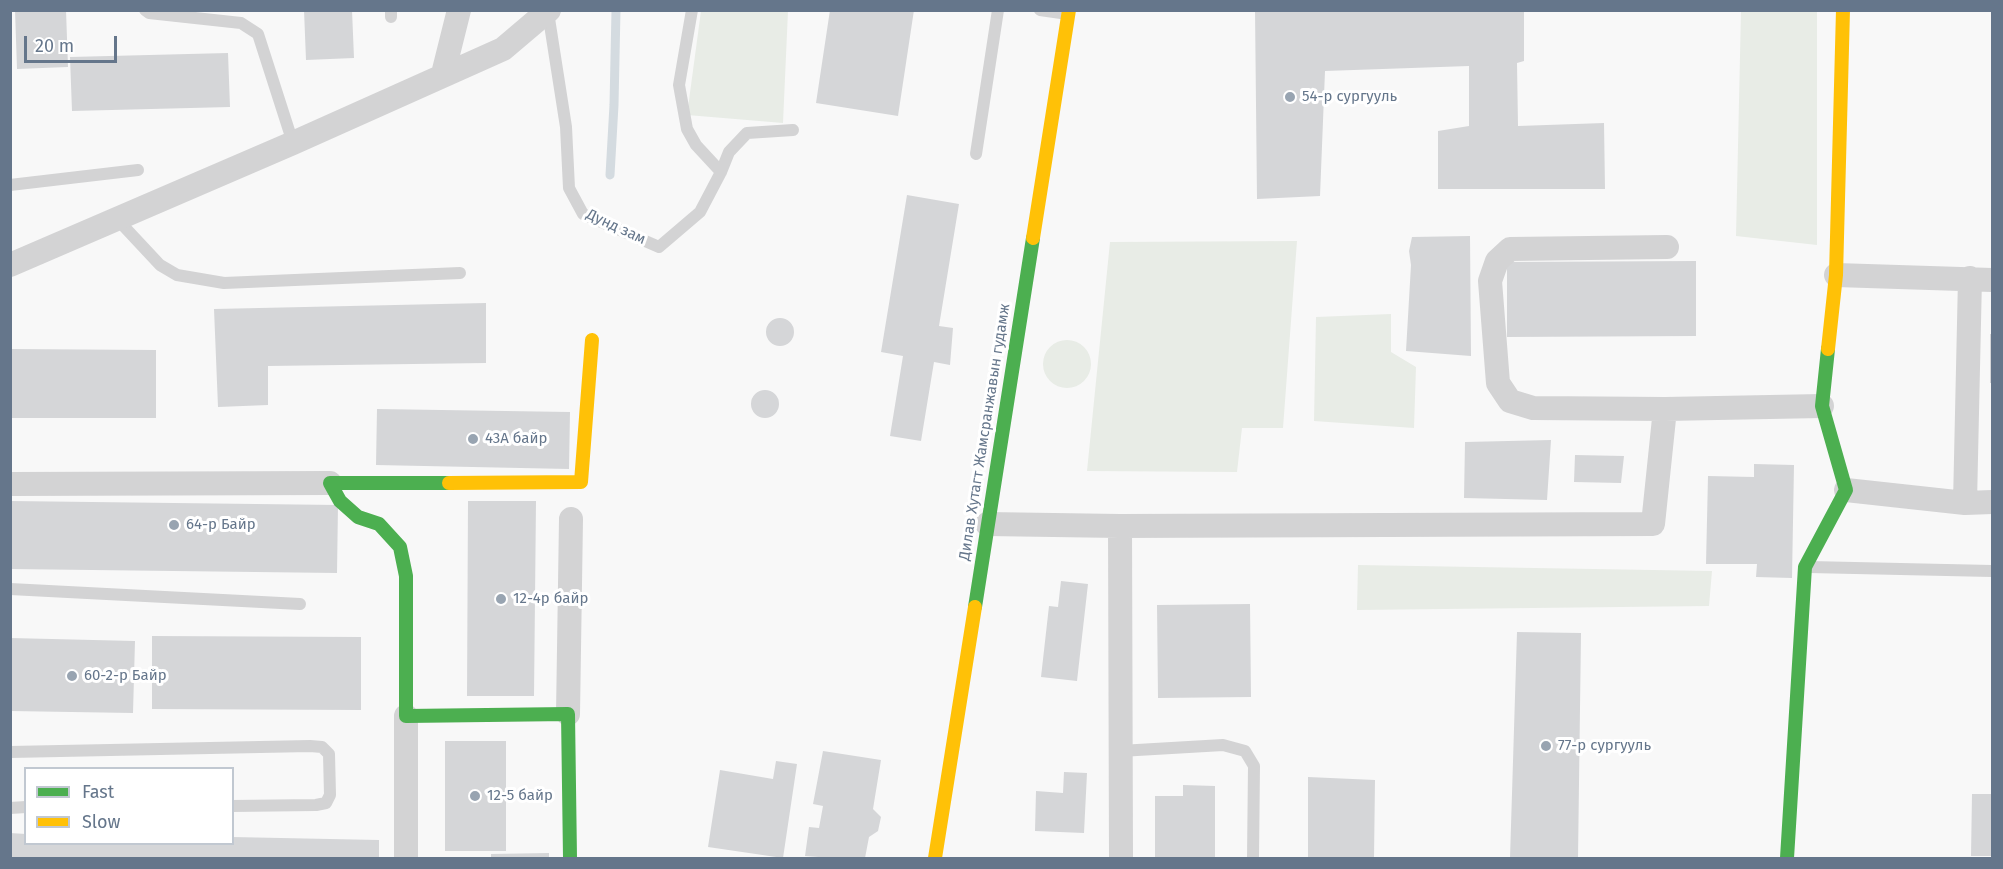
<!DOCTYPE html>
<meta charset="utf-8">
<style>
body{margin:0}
#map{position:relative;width:2003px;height:869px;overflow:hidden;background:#f8f8f8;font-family:"Fira Sans",sans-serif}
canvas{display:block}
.frame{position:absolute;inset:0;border:12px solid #65768b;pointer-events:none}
.legend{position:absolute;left:24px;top:767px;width:210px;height:78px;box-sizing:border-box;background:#fff;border:2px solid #c1c8d1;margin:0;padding:8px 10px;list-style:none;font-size:18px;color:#65768b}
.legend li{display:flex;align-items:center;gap:12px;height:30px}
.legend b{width:30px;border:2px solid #c1c8d1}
.scale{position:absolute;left:24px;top:36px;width:93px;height:27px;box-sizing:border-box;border:3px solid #65768b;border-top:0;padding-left:8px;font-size:18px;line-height:21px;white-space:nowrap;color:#65768b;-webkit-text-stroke:4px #fff;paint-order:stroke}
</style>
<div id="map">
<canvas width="2003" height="869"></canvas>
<div class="frame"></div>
<ul class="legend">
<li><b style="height:8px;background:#4caf50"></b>Fast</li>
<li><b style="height:8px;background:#ffc107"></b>Slow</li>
</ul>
<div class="scale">20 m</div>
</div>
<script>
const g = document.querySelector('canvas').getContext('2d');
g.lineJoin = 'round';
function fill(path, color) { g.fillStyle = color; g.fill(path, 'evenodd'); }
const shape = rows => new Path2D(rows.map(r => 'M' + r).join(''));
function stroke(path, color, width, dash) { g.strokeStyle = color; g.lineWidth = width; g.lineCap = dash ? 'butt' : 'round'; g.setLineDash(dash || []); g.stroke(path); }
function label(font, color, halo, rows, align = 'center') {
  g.font = font + ' "Fira Sans",sans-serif'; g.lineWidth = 6; g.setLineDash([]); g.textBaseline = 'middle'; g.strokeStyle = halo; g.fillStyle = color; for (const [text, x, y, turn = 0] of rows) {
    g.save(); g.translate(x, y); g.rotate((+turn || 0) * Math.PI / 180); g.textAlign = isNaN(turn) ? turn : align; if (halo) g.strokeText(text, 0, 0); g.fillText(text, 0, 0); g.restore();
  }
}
fill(shape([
 [701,11,788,11,783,123,687,115],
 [1741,11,1817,11,1817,245,1736,236],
 [1297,241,1283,428,1242,428,1237,472,1087,471,1110,242],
 [1391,314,1391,352,1416,367,1414,428,1314,421,1316,317],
 '1043 364a24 24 0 1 1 48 0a24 24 0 1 1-48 0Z',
 [1358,565,1712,571,1709,606,1357,610]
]), '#e8ece6');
stroke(shape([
 [610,175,614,105,616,10]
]), '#d4dbe0', 9);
fill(shape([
 [15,10,66,10,68,67,17,69],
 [304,10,352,10,354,58,306,60],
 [830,10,914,10,898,116,816,103],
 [1255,10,1524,10,1524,61,1517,63,1518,126,1604,123,1605,189,1438,189,1438,131,1469,126,1469,66,1325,71,1320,196,1257,199],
 [228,53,230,107,72,111,70,57],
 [907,195,959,204,939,326,953,328,950,365,934,362,921,441,890,436,903,356,881,352],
 [1470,236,1471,356,1406,351,1411,265,1409,251,1412,237],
 [1696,261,1696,336,1507,337,1507,262],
 [486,303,486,363,268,366,268,405,218,407,214,309],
 '766 332a14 14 0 1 1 28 0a14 14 0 1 1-28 0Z',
 [1990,334,1992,334,1992,383,1990,383],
 [10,349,156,350,156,418,10,418],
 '751 404a14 14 0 1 1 28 0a14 14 0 1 1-28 0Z',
 [377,409,570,412,569,469,376,465],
 [1551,440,1547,500,1464,498,1465,442],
 [1575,455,1624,456,1621,483,1574,482],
 [1754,464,1794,465,1792,578,1756,577,1757,564,1706,564,1708,476,1754,477],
 [10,501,338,505,337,573,10,569],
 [468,501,536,501,534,696,467,696],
 [1061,581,1088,584,1077,681,1041,677,1049,606,1058,607],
 [1250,604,1251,697,1158,698,1157,605],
 [1517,632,1581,633,1578,858,1510,858],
 [152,636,361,637,361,710,152,709],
 [10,638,135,641,133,713,10,711],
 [445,741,506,741,506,851,445,851],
 [823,751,881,760,873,809,881,817,878,831,869,837,865,858,832,858,805,856,809,827,819,828,823,806,813,804],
 [776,761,797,764,783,858,708,847,720,770,773,779],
 [1064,772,1087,773,1084,833,1035,831,1036,791,1063,793],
 [1308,777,1375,780,1374,858,1308,858],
 [1183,785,1215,786,1215,858,1155,858,1155,796,1183,796],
 [1972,794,1992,794,1992,856,1971,856],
 [10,833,26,834,26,844,232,844,232,837,379,840,379,858,10,858],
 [549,853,549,858,491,858,491,854]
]), '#d5d6d8');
stroke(shape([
 [145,10,149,13,241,23,258,34,293,143],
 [391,10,391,17],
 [692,10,679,85,687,129,696,145,721,172],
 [1040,10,1068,14],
 [548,12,566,127,569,188,583,214,659,247,700,212,721,172,729,152,747,133,793,130],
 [976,154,998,10],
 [10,185,138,170],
 [117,219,160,265,177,275,224,283,460,273],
 [1809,567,1992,571],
 [10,589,300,604],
 [1120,751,1223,745,1245,751,1254,766,1253,858],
 [10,752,310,746,322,747,329,754,330,795,326,803,316,805,232,806],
 [10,808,26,807]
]), '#d3d3d4', 12);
stroke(shape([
 [443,74,459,10],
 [1667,247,1510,249,1497,261,1490,281,1498,383,1510,401,1533,408,1665,409,1822,406],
 [10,265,293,143,503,49,549,10],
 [1836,275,1992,280],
 [10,484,330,483],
 [1846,490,1965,503,1992,502],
 [1965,503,1970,278],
 [987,524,1120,526,1653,524,1665,409],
 [1120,526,1121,858],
 [568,714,571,519],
 [406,716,406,858]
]), '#d3d3d4', 24);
stroke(shape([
 [449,483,330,483,340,501,358,517,379,524,400,547,406,576,406,716,568,714,570,858],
 [975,607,1033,238],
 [1787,858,1805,567,1846,490,1822,406,1828,349]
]), '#4caf50', 14);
stroke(shape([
 [1033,238,1069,10],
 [1828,349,1836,275,1843,10],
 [449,483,581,482,592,340],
 [935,858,975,607]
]), '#ffc107', 14);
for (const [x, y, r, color] of [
 [1290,97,6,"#98a4b1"],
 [473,439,6,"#98a4b1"],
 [174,525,6,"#98a4b1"],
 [501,599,6,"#98a4b1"],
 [72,676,6,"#98a4b1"],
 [1546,746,6,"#98a4b1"],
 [475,796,6,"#98a4b1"]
]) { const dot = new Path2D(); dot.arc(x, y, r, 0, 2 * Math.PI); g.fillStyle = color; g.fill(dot); stroke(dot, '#fff', 2); }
label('15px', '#65768b', '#fff', [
 ["54-р сургууль",1302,97],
 ["43А байр",485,439],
 ["64-р Байр",186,525],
 ["12-4р байр",513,599],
 ["60-2-р Байр",84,676],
 ["77-р сургууль",1558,746],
 ["12-5 байр",487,796]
], 'left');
label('15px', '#65768b', '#fff', [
 ["Дунд зам",616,227,25],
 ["Дилав Хутагт Жамсранжавын гудамж",985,432,-81]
]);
</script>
